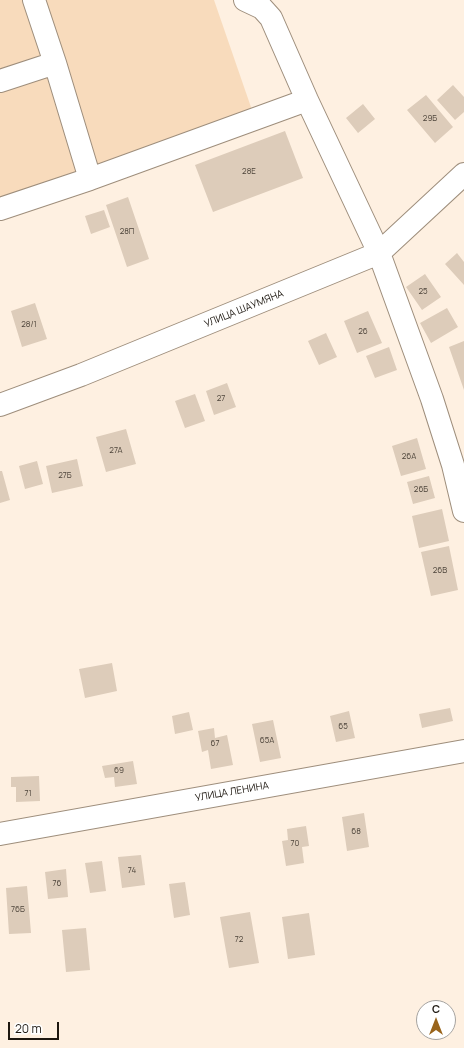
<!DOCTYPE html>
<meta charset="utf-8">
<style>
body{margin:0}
#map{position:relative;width:464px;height:1048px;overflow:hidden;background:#fef0e1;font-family:Manrope,sans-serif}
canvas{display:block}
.north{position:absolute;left:416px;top:1000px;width:40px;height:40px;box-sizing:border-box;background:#fff;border:1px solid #a5a29f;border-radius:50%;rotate:0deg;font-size:11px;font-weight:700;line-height:16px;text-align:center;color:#1d1710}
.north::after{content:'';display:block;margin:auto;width:14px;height:18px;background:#99641b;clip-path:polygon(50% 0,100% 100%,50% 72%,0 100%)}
.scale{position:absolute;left:8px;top:1022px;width:51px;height:18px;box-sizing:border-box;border:2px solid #1d1710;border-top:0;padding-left:5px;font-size:12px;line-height:14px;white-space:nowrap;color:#1d1710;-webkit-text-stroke:3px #fff;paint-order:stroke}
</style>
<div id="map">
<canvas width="464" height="1048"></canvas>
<div class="north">С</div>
<div class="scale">20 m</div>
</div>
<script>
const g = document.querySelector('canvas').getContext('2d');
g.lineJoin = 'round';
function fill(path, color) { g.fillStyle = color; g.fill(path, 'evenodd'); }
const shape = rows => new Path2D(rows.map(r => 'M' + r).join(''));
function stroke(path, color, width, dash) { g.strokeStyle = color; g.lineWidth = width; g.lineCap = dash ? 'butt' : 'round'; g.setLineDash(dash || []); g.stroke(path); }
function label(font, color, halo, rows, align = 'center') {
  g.font = font + ' Manrope,sans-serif'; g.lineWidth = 3; g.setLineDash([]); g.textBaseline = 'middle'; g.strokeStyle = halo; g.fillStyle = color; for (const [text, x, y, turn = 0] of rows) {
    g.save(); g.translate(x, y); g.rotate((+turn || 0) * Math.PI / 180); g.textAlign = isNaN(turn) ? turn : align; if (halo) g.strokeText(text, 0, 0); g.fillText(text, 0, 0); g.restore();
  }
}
fill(shape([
 [0,0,214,0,253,113,0,199]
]), '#f8dbbc');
fill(shape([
 [453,85,464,97,464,112,455,120,437,100],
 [426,95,453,127,435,143,407,110],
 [363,104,375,119,358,133,346,118],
 [285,131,303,178,213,212,195,165],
 [128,197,149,259,127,267,106,205],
 [104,210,110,227,91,234,85,216],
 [457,253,464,262,464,285,445,264],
 [425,274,441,297,422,310,406,287],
 [35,303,47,339,22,347,11,311],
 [447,308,458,327,431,343,420,323],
 [368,311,382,343,357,353,344,321],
 [326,333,337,357,319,365,308,341],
 [464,341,464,390,449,347],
 [389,347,397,370,375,378,366,356],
 [227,383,236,407,214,415,206,391],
 [195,394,205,421,185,428,175,401],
 [126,429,136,464,106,472,96,437],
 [417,438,426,469,401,476,392,446],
 [77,459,83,486,52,493,46,466],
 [37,461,43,484,25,489,19,466],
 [0,471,2,471,10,500,0,503],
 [429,476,435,498,413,504,407,482],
 [442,509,449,541,419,548,412,516],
 [449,546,458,590,431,596,421,552],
 [112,663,117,691,85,698,79,669],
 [450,708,453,721,422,728,419,714],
 [349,711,355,738,336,742,330,716],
 [189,712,193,730,175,734,172,716],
 [273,720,281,758,260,762,252,724],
 [214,728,215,738,227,735,233,765,211,769,208,750,202,752,198,731],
 [133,761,137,784,115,787,114,777,105,778,102,766],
 [39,776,40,801,16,802,16,787,11,787,11,777],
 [364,813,369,847,347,851,342,817],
 [306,826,309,846,302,847,304,863,286,866,282,841,288,840,287,829],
 [141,855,145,885,122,888,118,857],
 [102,861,106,891,90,893,85,863],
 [66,869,68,897,48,899,45,872],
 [185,882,190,915,174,918,169,884],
 [27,886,31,933,9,934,6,888],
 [250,912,259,963,229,968,220,917],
 [309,913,315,955,288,959,282,917],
 [86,928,90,970,66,972,62,930]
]), '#ddccba');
const minor = shape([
 [34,0,55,63,90,179],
 [245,0,262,8,271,18,307,100,379,253,432,399,453,465,464,511],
 [0,81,55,63],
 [0,209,90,179,307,100],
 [0,405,81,375,379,253,464,174],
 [0,834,464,751]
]);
stroke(minor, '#9e8e7c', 24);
stroke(minor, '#fff', 22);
label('8px', '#4d443a', null, [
 ["29Б",430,119],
 ["28Е",249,172],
 ["28П",127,232],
 ["25",423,292],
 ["28/1",29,325],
 ["26",363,332],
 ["27",221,399],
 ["27А",116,451],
 ["26А",409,457],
 ["27Б",65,476],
 ["26Б",421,490],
 ["26В",440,571],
 ["65",343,727],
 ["65А",267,741],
 ["67",215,744],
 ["69",119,771],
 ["71",28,794],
 ["68",356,832],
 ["70",295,844],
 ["74",132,871],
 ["76",57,884],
 ["76Б",18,910],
 ["72",239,940]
]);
label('10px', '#1d1710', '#fff', [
 ["УЛИЦА ШАУМЯНА",244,309,-22],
 ["УЛИЦА ЛЕНИНА",232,792,-10]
]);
</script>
